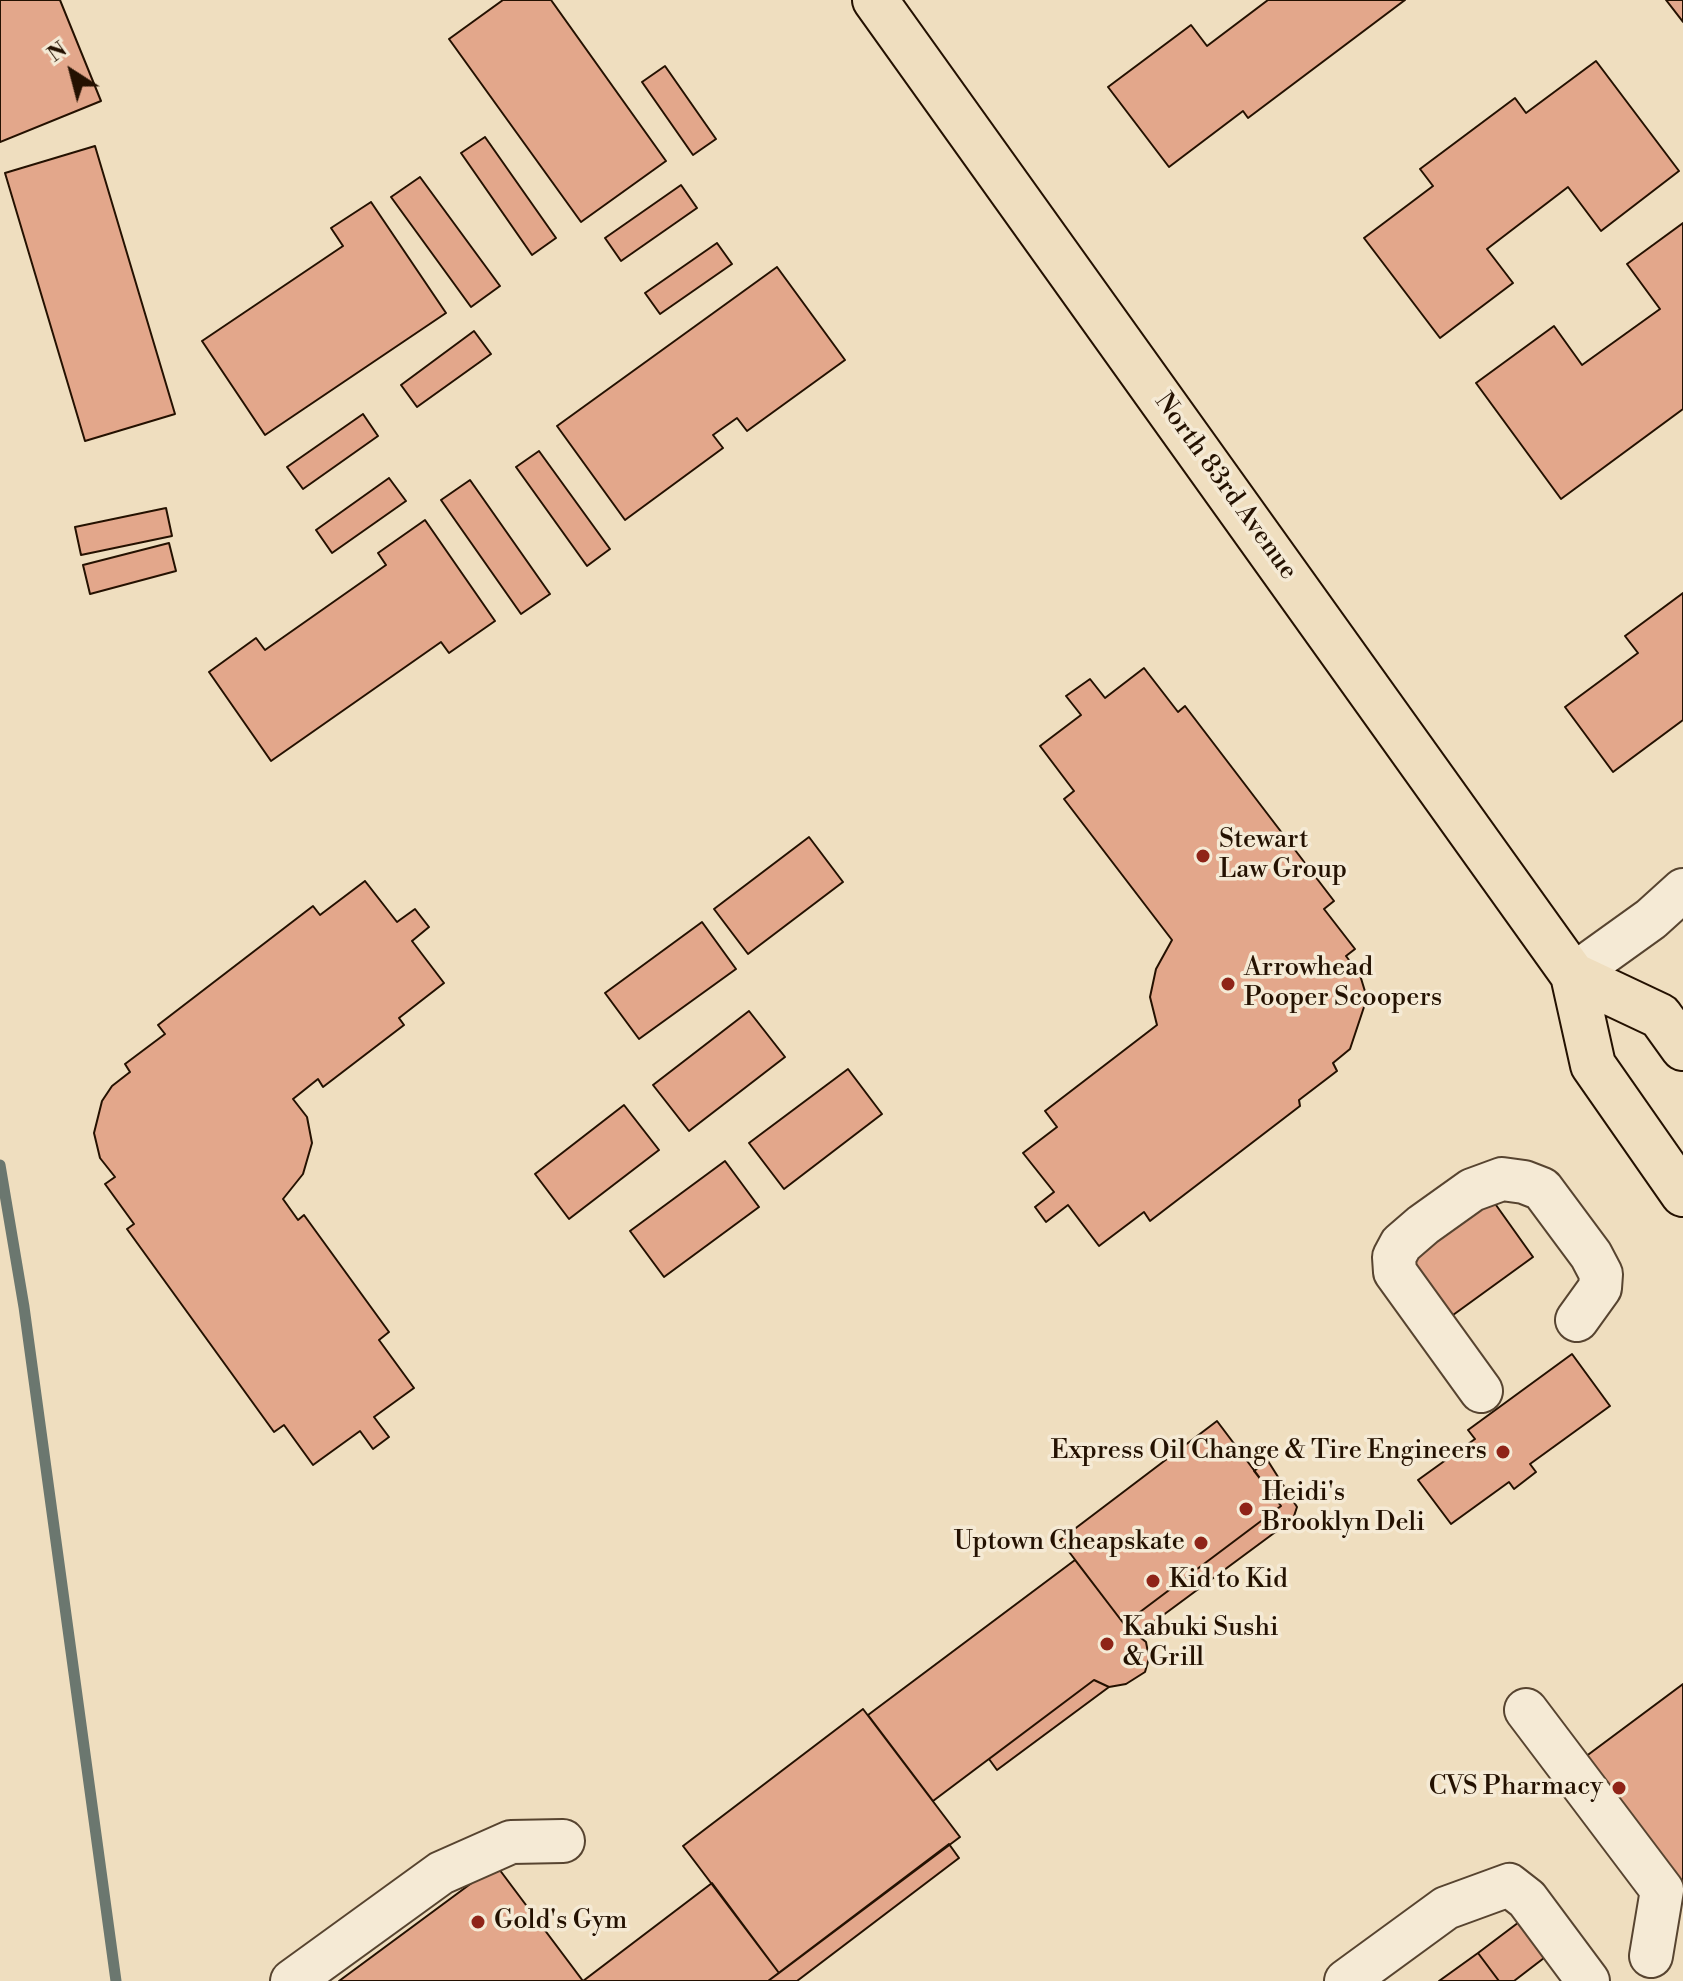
<!DOCTYPE html>
<style>
body{margin:0}
#map{position:relative;width:1683px;height:1981px;overflow:hidden;background:#efdebf;font-family:"Libre Bodoni",serif}
canvas{display:block}
.north{position:absolute;left:32px;top:32px;width:80px;height:80px;-webkit-text-stroke:6px #f5ead5;paint-order:stroke;rotate:324deg;font-size:22px;font-weight:700;line-height:32px;text-align:center;color:#241101}
.north::after{content:'';display:block;margin:auto;width:28px;height:36px;background:#241101;clip-path:polygon(50% 0,100% 100%,50% 72%,0 100%)}
</style>
<div id="map">
<canvas width="1683" height="1981"></canvas>
<div class="north">N</div>
</div>
<script>
const g = document.querySelector('canvas').getContext('2d');
g.lineJoin = 'round';
const shape = rows => new Path2D(rows.map(r => 'M' + r).join(''));
function stroke(path, color, width, dash) { g.strokeStyle = color; g.lineWidth = width; g.lineCap = dash ? 'butt' : 'round'; g.setLineDash(dash || []); g.stroke(path); }
function fill(path, color) { g.fillStyle = color; g.fill(path, 'evenodd'); }
function label(font, color, halo, rows, align = 'center') {
  g.font = font + ' "Libre Bodoni",serif'; g.lineWidth = 7; g.setLineDash([]); g.textBaseline = 'middle'; g.strokeStyle = halo; g.fillStyle = color; for (const [text, x, y, turn = 0] of rows) {
    g.save(); g.translate(x, y); g.rotate((+turn || 0) * Math.PI / 180); g.textAlign = isNaN(turn) ? turn : align; if (halo) g.strokeText(text, 0, 0); g.fillText(text, 0, 0); g.restore();
  }
}
stroke(shape([
 [0,1165,24,1307,116,1981]
]), '#6b776f', 11);
const building = shape([
 [0,0,60,0,101,101,0,142,0,0],
 [503,0,551,0,666,161,581,222,449,39,503,0],
 [1268,0,1405,0,1248,118,1243,111,1169,167,1108,87,1191,25,1207,46,1268,0],
 [1666,0,1683,0,1683,22,1666,0],
 [1596,61,1679,171,1601,231,1568,187,1487,249,1513,283,1440,338,1364,238,1433,186,1420,169,1515,98,1526,113,1596,61],
 [665,66,716,139,693,155,642,82,665,66],
 [485,137,556,238,532,255,461,153,485,137],
 [95,146,175,414,85,441,5,173,95,146],
 [420,177,500,286,471,307,391,197,420,177],
 [681,185,697,208,621,261,605,238,681,185],
 [371,202,446,313,265,435,202,341,343,246,331,228,371,202],
 [1683,223,1683,409,1561,499,1476,383,1554,326,1582,365,1660,309,1627,264,1683,223],
 [717,243,732,264,660,314,645,293,717,243],
 [777,267,845,360,747,431,737,418,713,435,723,448,625,520,557,426,777,267],
 [474,331,491,354,417,407,401,385,474,331],
 [363,414,378,436,303,489,287,467,363,414],
 [539,451,610,549,587,566,516,467,539,451],
 [389,478,406,501,332,553,316,530,389,478],
 [470,480,550,594,521,614,441,500,470,480],
 [166,508,172,536,81,555,75,527,166,508],
 [425,520,495,621,449,653,441,642,271,761,209,672,256,638,265,650,386,565,378,553,425,520],
 [169,543,176,571,90,594,83,565,169,543],
 [1683,593,1683,720,1613,772,1565,707,1638,653,1625,636,1683,593],
 [1144,668,1178,712,1185,706,1334,901,1324,909,1355,949,1346,956,1360,975,1367,998,1350,1049,1333,1063,1337,1071,1299,1100,1300,1106,1150,1221,1144,1212,1099,1246,1068,1205,1046,1222,1035,1207,1054,1192,1023,1153,1057,1127,1045,1111,1157,1025,1150,997,1156,969,1172,940,1064,799,1074,791,1040,746,1081,715,1066,696,1090,679,1105,698,1144,668],
 [809,837,843,882,748,954,714,909,809,837],
 [365,881,397,922,415,909,429,927,412,941,444,983,399,1018,404,1025,323,1087,318,1079,293,1099,307,1117,312,1143,303,1174,283,1199,298,1220,304,1215,389,1332,379,1340,414,1388,374,1417,389,1437,373,1449,360,1431,313,1465,284,1425,274,1432,127,1229,134,1224,105,1184,115,1177,100,1158,94,1133,102,1101,112,1086,130,1072,125,1064,165,1034,158,1025,313,906,320,915,365,881],
 [702,922,736,969,639,1039,605,993,702,922],
 [749,1011,785,1057,689,1131,653,1085,749,1011],
 [848,1069,882,1114,784,1189,749,1143,848,1069],
 [624,1105,659,1150,569,1219,535,1174,624,1105],
 [725,1161,759,1207,664,1277,630,1231,725,1161],
 [1491,1198,1533,1257,1442,1323,1400,1264,1491,1198],
 [1572,1354,1610,1406,1530,1464,1536,1472,1514,1489,1509,1482,1451,1524,1418,1480,1475,1439,1468,1430,1572,1354],
 [1217,1421,1281,1506,1124,1624,1060,1540,1217,1421],
 [1268,1461,1297,1507,1293,1519,1139,1633,1124,1624,1281,1506,1254,1471,1268,1461],
 [1075,1560,1124,1624,1146,1642,1149,1658,1145,1672,1126,1684,1109,1687,1094,1680,933,1801,868,1715,1075,1560],
 [1094,1680,1109,1687,997,1770,989,1759,1094,1680],
 [1683,1684,1683,1897,1581,1760,1683,1684],
 [863,1709,960,1837,779,1973,683,1846,863,1709],
 [949,1844,959,1858,797,1981,768,1981,949,1844],
 [496,1865,583,1981,339,1981,496,1865],
 [712,1883,779,1973,768,1981,583,1981,712,1883],
 [1531,1913,1557,1948,1514,1981,1499,1981,1478,1953,1531,1913],
 [1478,1953,1499,1981,1439,1981,1478,1953]
]);
fill(building, '#e3a78b');
stroke(building, '#241101', 2);
const minor = shape([
 [1573,975,1651,919,1683,890],
 [1481,1391,1395,1272,1394,1257,1401,1244,1423,1225,1472,1190,1502,1179,1524,1182,1542,1189,1591,1255,1601,1274,1600,1288,1577,1320],
 [1526,1710,1662,1890,1651,1956],
 [292,1981,441,1873,511,1842,563,1841],
 [1346,1981,1446,1908,1509,1885,1527,1899,1588,1981]
]);
const major = shape([
 [875,0,1573,975,1593,1065,1683,1194],
 [1573,975,1660,1016,1683,1048]
]);
stroke(minor, '#574430', 46);
stroke(major, '#241101', 48);
stroke(minor, '#f5ead5', 42);
stroke(major, '#efdebf', 44);
for (const [x, y, r, color] of [
 [1203,856,8,"#8f2418"],
 [1228,984,8,"#8f2418"],
 [1503,1452,8,"#8f2418"],
 [1246,1509,8,"#8f2418"],
 [1201,1543,8,"#8f2418"],
 [1153,1581,8,"#8f2418"],
 [1107,1644,8,"#8f2418"],
 [1619,1788,8,"#8f2418"],
 [478,1922,8,"#8f2418"]
]) { const dot = new Path2D(); dot.arc(x, y, r, 0, 2 * Math.PI); g.fillStyle = color; g.fill(dot); stroke(dot, '#f5ead5', 3); }
label('26px', '#241101', '#f5ead5', [
 ["North 83rd Avenue",1225,487,54]
]);
label('26px', '#241101', '#f5ead5', [
 ["Stewart",1219,841],
 ["Law Group",1219,871],
 ["Arrowhead",1244,969],
 ["Pooper Scoopers",1244,999],
 ["Express Oil Change & Tire Engineers",1487,1452,"right"],
 ["Heidi's",1262,1494],
 ["Brooklyn Deli",1262,1524],
 ["Uptown Cheapskate",1185,1543,"right"],
 ["Kid to Kid",1169,1581],
 ["Kabuki Sushi",1123,1629],
 ["& Grill",1123,1659],
 ["CVS Pharmacy",1603,1788,"right"],
 ["Gold's Gym",494,1922]
], 'left');
</script>
